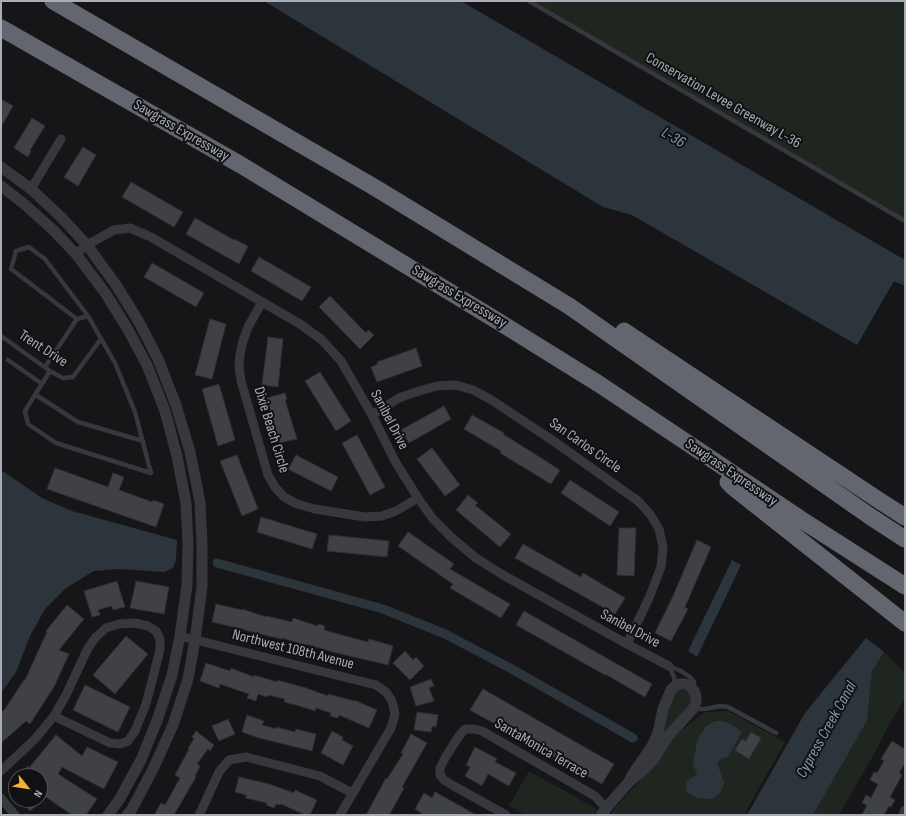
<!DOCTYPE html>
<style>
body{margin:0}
#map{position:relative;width:906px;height:816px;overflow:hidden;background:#161618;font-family:"Sofia Sans Condensed",sans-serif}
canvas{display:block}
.frame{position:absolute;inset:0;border:2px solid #a8adb8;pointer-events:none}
.north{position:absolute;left:8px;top:768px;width:40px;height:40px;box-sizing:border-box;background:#111113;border:1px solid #4d4f55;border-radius:50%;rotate:120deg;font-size:11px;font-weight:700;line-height:16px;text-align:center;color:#a8adb8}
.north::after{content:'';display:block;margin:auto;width:14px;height:18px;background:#f2b134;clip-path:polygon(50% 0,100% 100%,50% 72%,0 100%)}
</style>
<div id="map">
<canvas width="906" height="816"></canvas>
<div class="frame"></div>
<div class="north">N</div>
</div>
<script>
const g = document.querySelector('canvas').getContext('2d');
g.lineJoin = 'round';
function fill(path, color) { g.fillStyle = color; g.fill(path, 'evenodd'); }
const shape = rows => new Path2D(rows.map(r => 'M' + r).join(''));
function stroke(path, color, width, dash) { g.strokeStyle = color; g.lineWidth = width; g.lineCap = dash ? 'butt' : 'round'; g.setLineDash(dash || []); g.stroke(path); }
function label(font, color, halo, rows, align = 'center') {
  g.font = font + ' "Sofia Sans Condensed",sans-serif'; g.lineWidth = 4; g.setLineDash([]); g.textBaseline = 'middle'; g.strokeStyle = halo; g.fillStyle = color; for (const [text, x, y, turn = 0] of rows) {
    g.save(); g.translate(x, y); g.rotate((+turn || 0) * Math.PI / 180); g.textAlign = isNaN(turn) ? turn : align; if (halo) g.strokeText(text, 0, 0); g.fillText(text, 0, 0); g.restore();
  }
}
fill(shape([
 [529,1,905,1,905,221],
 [884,652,905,673,905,699,891,721,873,756,839,815,813,815,867,721,872,671],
 [681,689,686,690,690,693,691,697,690,703,687,709,668,732,661,734,666,713,675,693],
 [728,711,785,742,744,815,610,815,617,805,640,781,660,757,671,739,683,729,705,712],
 [529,771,597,809,593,815,525,815,509,806]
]), '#1e261f');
fill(shape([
 [264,1,461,1,905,260,905,286,894,281,857,345,632,215,603,207],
 [1,470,42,498,72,511,177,540,176,560,173,568,164,572,119,569,94,571,66,588,45,609,30,636,16,672,1,693],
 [732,560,741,565,697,657,688,651],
 [866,638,884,652,872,671,867,721,813,815,747,815,805,713],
 [715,721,723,721,731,724,742,732,728,757,722,758,717,763,724,782,723,787,719,794,714,798,707,799,698,798,693,796,687,792,686,784,689,779,697,775,696,771,693,765,697,741,706,726]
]), '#2c353c');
stroke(shape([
 [217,563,383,609,445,634,510,668,633,738]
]), '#2c353c', 9);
const building = shape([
 [1,99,13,106,1,127,1,99],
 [32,118,45,126,30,150,31,151,28,157,14,148,32,118],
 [83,147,96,155,78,186,64,177,83,147],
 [131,182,183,212,174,227,122,197,131,182],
 [195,218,234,240,234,239,248,246,239,264,186,234,195,218],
 [259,257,311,287,302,301,251,271,259,257],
 [152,263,204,293,196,307,144,277,152,263],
 [330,296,366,333,368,330,374,335,360,349,319,307,330,296],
 [210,319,226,324,212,379,195,375,210,319],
 [268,337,283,339,278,387,262,385,268,337],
 [416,348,422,366,377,382,371,367,378,364,377,362,416,348],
 [320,372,351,421,336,431,305,381,320,372],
 [219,384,235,440,218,446,202,389,219,384],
 [285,393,287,399,285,400,297,439,279,443,267,398,285,393],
 [444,406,451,419,409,443,401,430,444,406],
 [472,415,504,433,503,434,560,470,551,484,500,453,501,451,464,429,472,415],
 [357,435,385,487,370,495,342,443,357,435],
 [432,448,460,485,445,496,417,459,432,448],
 [237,455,258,509,242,516,220,461,237,455],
 [296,455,338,477,331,491,288,469,296,455],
 [55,468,108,487,113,473,124,477,119,490,152,502,153,500,164,504,156,527,47,489,55,468],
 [570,480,619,512,610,526,561,493,570,480],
 [468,495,478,503,475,505,511,534,500,547,456,510,468,495],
 [261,517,317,534,312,549,257,532,261,517],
 [619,528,636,528,634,576,617,575,619,528],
 [408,532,454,564,450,569,510,604,501,618,450,588,453,584,398,546,408,532],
 [329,535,389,541,387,557,327,551,329,535],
 [697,540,711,547,685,607,688,609,671,641,655,633,673,596,697,540],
 [523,544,581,577,583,573,625,598,615,614,515,558,523,544],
 [117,581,125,607,113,610,112,606,98,610,100,615,92,617,84,591,117,581],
 [136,581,169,587,164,614,130,608,136,581],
 [216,604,242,610,242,609,266,617,266,616,292,622,293,618,317,626,318,624,325,626,324,630,338,634,368,642,369,639,393,646,388,665,333,652,306,644,306,645,282,638,282,639,256,633,238,628,212,622,216,604],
 [67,605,84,619,59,650,69,654,54,687,30,724,26,721,1,743,1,713,5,709,24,680,25,680,47,632,46,631,67,605],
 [524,611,652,684,645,697,605,674,605,675,516,625,524,611],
 [126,636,148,654,115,694,93,675,126,636],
 [405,651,413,660,416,657,424,666,410,680,393,663,405,651],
 [206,663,230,671,231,668,254,677,254,675,277,682,277,680,306,688,328,696,328,694,354,701,354,700,377,710,369,728,339,715,338,718,330,716,331,713,316,708,315,711,296,705,284,702,285,699,268,695,267,697,258,694,256,701,247,698,249,694,220,684,219,688,200,681,206,663],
 [431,679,434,686,429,688,434,701,416,706,410,687,431,679],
 [85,685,130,707,118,732,73,710,85,685],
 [483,689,614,764,602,784,470,710,483,689],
 [417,712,438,715,436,727,432,726,431,732,414,730,417,712],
 [247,715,264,721,262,725,276,729,276,727,295,732,296,729,316,734,312,751,259,738,242,732,247,715],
 [228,719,235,734,219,741,212,726,228,719],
 [196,731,214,745,210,751,208,749,197,764,200,766,195,776,196,777,174,815,154,815,161,803,165,805,180,778,175,775,189,749,188,748,194,739,192,737,196,731],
 [332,731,343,737,342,740,353,746,343,765,321,753,332,731],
 [751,732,761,738,749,759,735,750,742,739,746,741,751,732],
 [411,734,427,743,402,787,404,788,392,810,389,815,366,815,386,778,387,779,403,754,401,753,411,734],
 [56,735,82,756,87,747,118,762,104,789,62,767,58,774,97,799,86,815,72,815,46,797,30,811,21,800,40,800,40,776,17,776,28,766,29,768,56,735],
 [892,741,905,749,905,763,899,773,902,775,890,797,895,800,891,807,889,806,884,815,862,815,867,805,862,803,866,795,871,798,878,784,870,780,874,772,877,773,884,761,881,759,892,741],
 [475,747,497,759,495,762,516,773,509,786,488,774,482,786,465,776,470,767,466,765,475,747],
 [16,777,16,793,8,784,16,777],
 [239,777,269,784,294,793,295,790,317,800,310,815,305,815,281,804,280,805,276,804,274,808,266,805,267,803,246,798,246,795,235,792,239,777],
 [435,792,446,798,476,815,424,815,415,809,424,793,432,798,435,792]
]);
fill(building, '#404145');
stroke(building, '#303034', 1);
stroke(shape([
 [529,1,905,221],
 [77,319,11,269,16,251,29,247,45,259,88,316,115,363,135,412,151,473],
 [1,336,50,371,63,378,73,377,101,339],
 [8,360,42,384],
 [45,367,77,319,88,316],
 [50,371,25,411,28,424,56,443,151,473],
 [36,395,78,422,143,441],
 [675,685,674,677,669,666,681,671,690,677,694,682,694,685],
 [693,709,704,709,721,706,728,707,776,733]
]), '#37383d', 4.5);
stroke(shape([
 [31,189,61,139],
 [76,254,87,245,114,230,130,228,151,237,262,302,300,324,322,340,341,361,372,415,396,463,418,498,433,519,452,538,476,558,503,575,627,644,669,666],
 [262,302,248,327,243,341,240,354,239,366,241,381,246,398,268,475,275,487,284,497,297,504,315,509,365,517,382,516,396,511,418,498],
 [372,415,399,398,419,391,437,386,456,385,473,390,490,399,552,440,638,501,650,514,659,529,663,547,661,567,649,598,627,644],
 [180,636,376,685,386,692,392,701,395,714,391,728,340,815],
 [1,771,35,739,54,716,66,695,88,648,96,637,106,628,119,624,135,623,148,626,156,631,160,639,160,649,154,673,146,704,135,731,128,741,120,744,110,743,54,716],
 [1,798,15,815],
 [199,815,202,809,219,772,229,760,246,757,320,776,352,793],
 [506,815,452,785,444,780,440,775,440,768,445,758,459,736,465,729,474,729,482,731,595,796,606,808],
 [903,815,905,810]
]), '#37383d', 9);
stroke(shape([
 [1,167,31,189,61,217,87,245,116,285,139,322,158,359,176,405,190,452,200,502,202,544,202,587,195,640,188,679,173,725,154,767,132,809,127,815],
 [1,186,23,203,52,229,76,254,106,294,127,328,147,365,165,411,177,456,186,503,188,544,187,585,180,636,172,675,158,718,141,760,119,800,108,815],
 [601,815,613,800,629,782,639,774,653,760,669,735,693,709,696,702,696,696,694,691,689,685,685,684,678,684,675,686,671,690,663,709,658,733,652,746,632,775,629,782]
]), '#37383d', 11);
stroke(shape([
 [53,1,374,187,569,306,871,517,905,539],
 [1,28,241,165,496,320,599,384,701,452,805,522,905,586],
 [624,331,880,501,905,517],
 [728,482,733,487,905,623]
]), '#63666e', 17);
label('15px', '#a8adb8', '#111113', [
 ["Conservation Levee Greenway L-36",723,101,30],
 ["Sawgrass Expressway",181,131,30],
 ["Sawgrass Expressway",459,297,31],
 ["Trent Drive",43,349,33],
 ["Sanibel Drive",389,420,62],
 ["Dixie Beach Circle",271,430,73],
 ["San Carlos Circle",585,446,35],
 ["Sawgrass Expressway",731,473,34],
 ["Sanibel Drive",630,629,28],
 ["Northwest 108th Avenue",293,650,14],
 ["SantaMonica Terrace",541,749,30]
]);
label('italic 16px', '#7f9bb3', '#111113', [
 ["L-36",673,138,31],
 ["Cypress Creek Canal",827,730,-61]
]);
</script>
